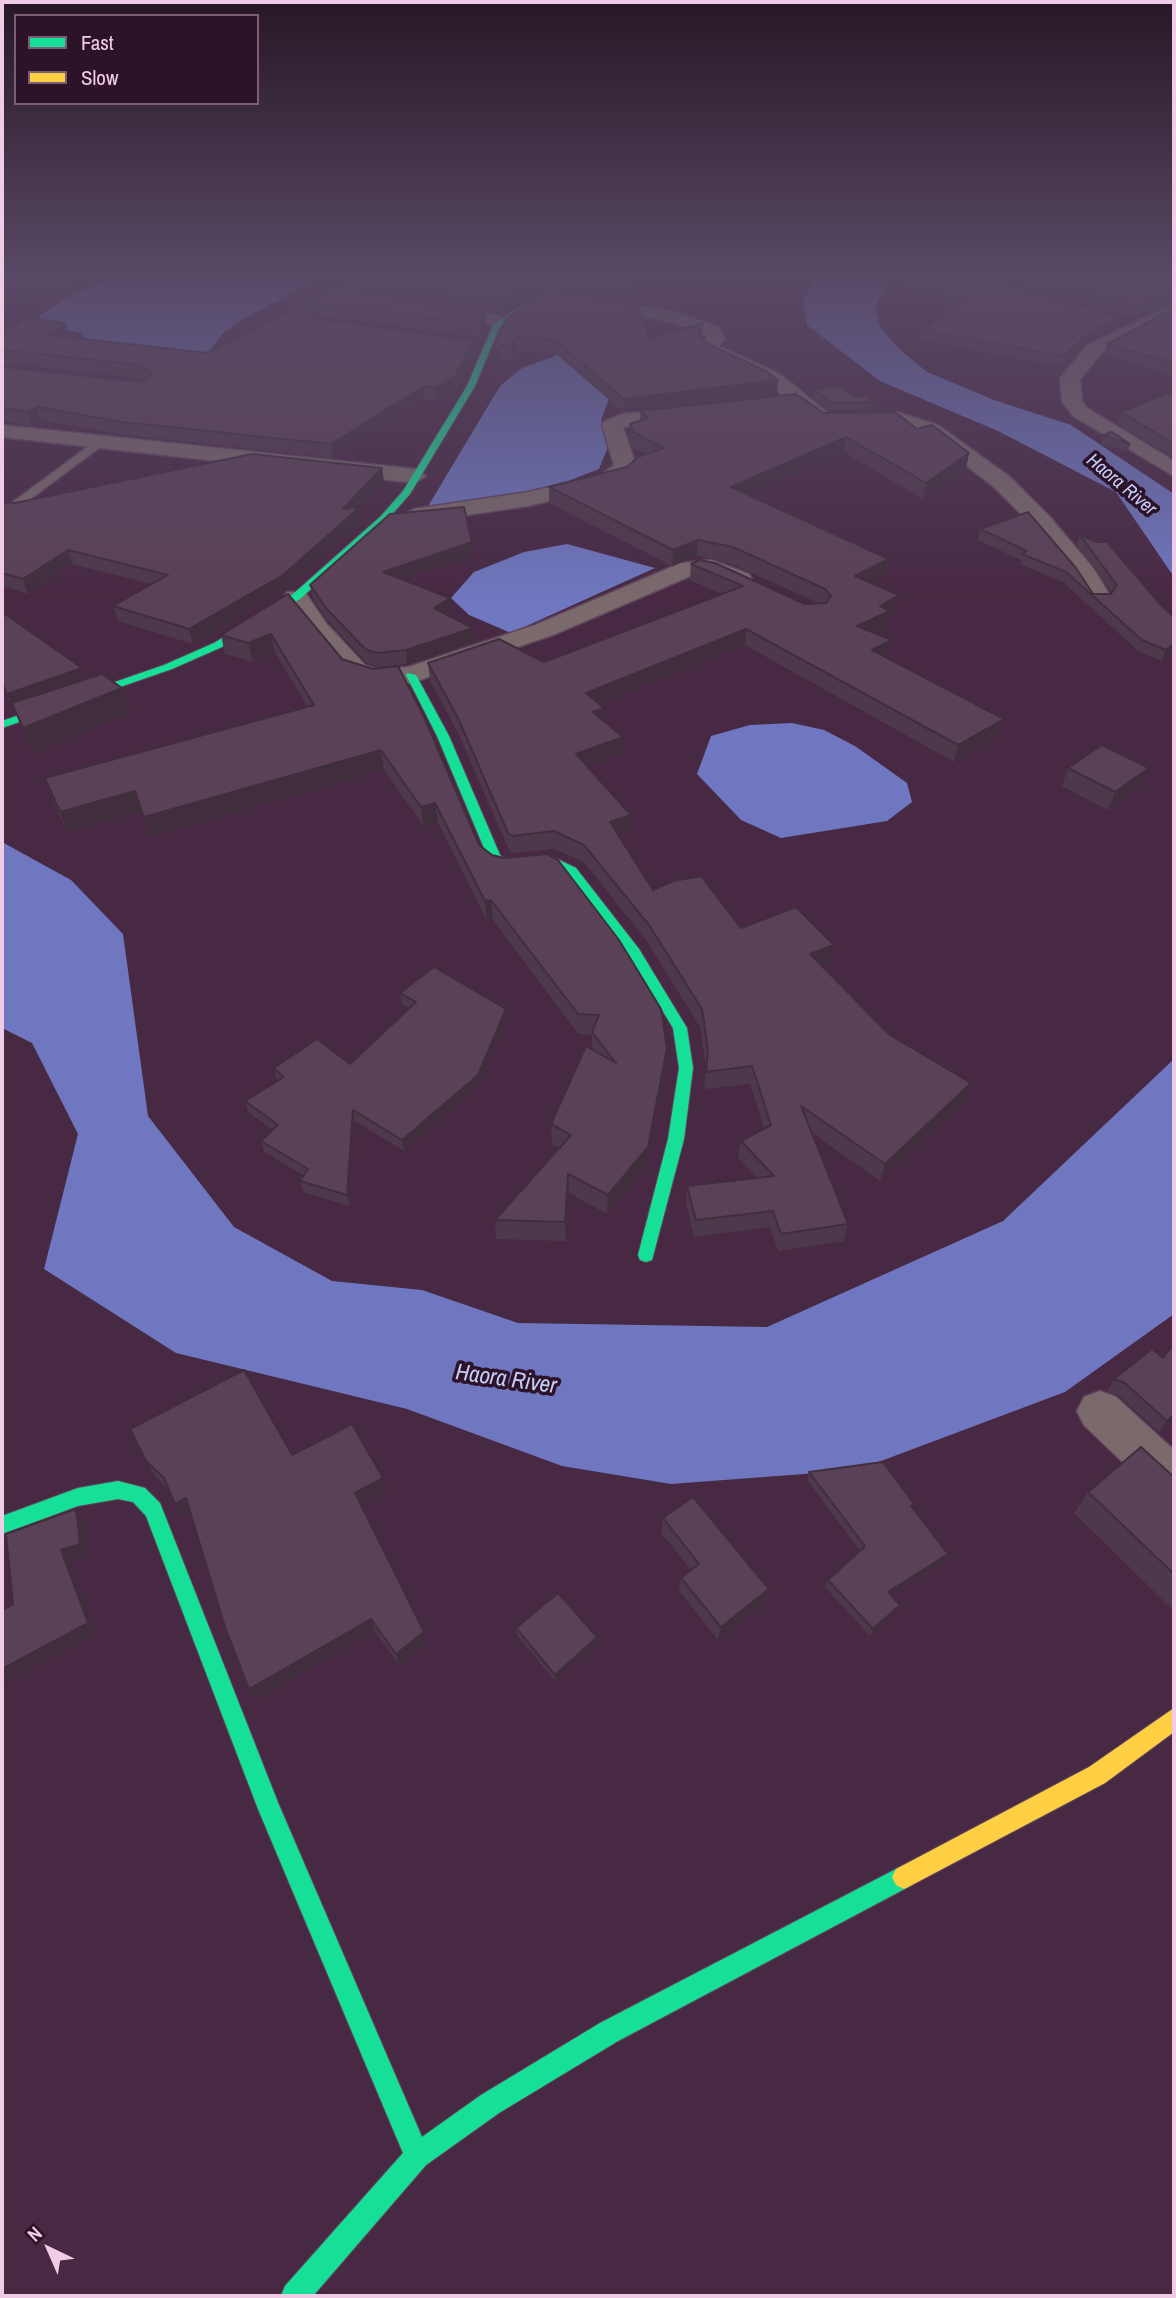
<!DOCTYPE html>
<style>
body{margin:0}
#map{position:relative;width:1176px;height:2298px;overflow:hidden;background:#482943;font-family:"Archivo Narrow",sans-serif}
canvas{display:block}
.frame{position:absolute;inset:0;border:4px solid #f0cce7;pointer-events:none}
.legend{position:absolute;left:14px;top:14px;width:245px;height:91px;box-sizing:border-box;background:#2d1328;border:2px solid #7b5d74;margin:0;padding:9px 12px;list-style:none;font-size:21px;color:#f0cce7}
.legend li{display:flex;align-items:center;gap:14px;height:35px}
.legend b{width:35px;border:2px solid #7b5d74}
.north{position:absolute;left:14px;top:2214px;width:70px;height:70px;-webkit-text-stroke:5px #2d1328;paint-order:stroke;rotate:316deg;font-size:19px;font-weight:700;line-height:28px;text-align:center;color:#f0cce7}
.north::after{content:'';display:block;margin:auto;width:24px;height:32px;background:#f0cce7;clip-path:polygon(50% 0,100% 100%,50% 72%,0 100%)}
</style>
<div id="map">
<canvas width="1176" height="2298"></canvas>
<div class="frame"></div>
<ul class="legend">
<li><b style="height:9px;background:#16e098"></b>Fast</li>
<li><b style="height:9px;background:#ffcf43"></b>Slow</li>
</ul>
<div class="north">N</div>
</div>
<script>
const g = document.querySelector('canvas').getContext('2d');
g.lineJoin = 'round';
function fill(path, color) { g.fillStyle = color; g.fill(path, 'evenodd'); }
const shape = rows => new Path2D(rows.map(r => 'M' + r).join(''));
function stroke(path, color, width, dash) { g.strokeStyle = color; g.lineWidth = width; g.lineCap = dash ? 'butt' : 'round'; g.setLineDash(dash || []); g.stroke(path); }
function label(font, color, halo, rows, align = 'center') {
  g.font = font + ' "Archivo Narrow",sans-serif'; g.lineWidth = 7; g.setLineDash([]); g.textBaseline = 'middle'; g.strokeStyle = halo; g.fillStyle = color; for (const [text, x, y, turn = 0] of rows) {
    g.save(); g.translate(x, y); g.rotate((+turn || 0) * Math.PI / 180); g.textAlign = isNaN(turn) ? turn : align; if (halo) g.strokeText(text, 0, 0); g.fillText(text, 0, 0); g.restore();
  }
}
fill(shape([
 [113,278,321,278,245,318,222,334,204,359,78,347,85,339,82,333,29,323,71,294],
 [813,278,896,278,885,287,875,307,880,327,899,349,927,372,994,400,1071,425,1174,494,1174,577,1116,492,998,431,880,381,807,325,803,305],
 [571,350,614,385,601,420,609,444,599,469,568,481,482,502,427,508,500,386,522,368],
 [567,544,655,568,511,633,469,615,451,598,474,572,524,552],
 [792,723,824,730,855,746,907,783,912,802,887,821,781,838,741,820,697,774,711,736,750,725],
 [2,842,71,880,123,934,148,1116,234,1227,332,1281,422,1290,518,1323,767,1327,1003,1221,1174,1059,1174,1314,1065,1392,857,1470,671,1484,562,1466,407,1409,176,1353,44,1269,78,1134,32,1043,2,1028]
]), '#6e77bf');
const lane = shape([
 [97,440,107,442,2,520,2,510,97,440]
]);
const street = shape([
 [590,298,672,311,719,327,725,339,719,346,780,374,829,414,897,412,938,425,1010,477,1050,517,1094,569,1111,597,1108,602,1090,602,1075,577,1034,527,994,487,924,433,896,424,838,427,816,423,766,382,704,353,700,346,707,338,705,334,668,321,584,307,581,303,590,298],
 [1174,303,1174,315,1102,353,1080,379,1082,401,1087,408,1174,461,1174,476,1073,416,1062,401,1060,378,1088,345,1174,303],
 [434,304,500,316,509,321,500,326,428,313,425,309,428,305,434,304],
 [692,408,702,414,699,418,623,427,636,465,632,476,616,485,528,506,414,523,403,516,414,509,528,492,601,475,614,465,602,425,605,421,622,414,692,408],
 [2,425,415,469,426,476,415,483,2,437,2,425],
 [712,560,749,574,752,579,749,584,740,586,709,574,693,575,553,635,411,683,376,686,347,677,308,633,284,597,287,592,305,592,326,623,365,665,378,670,408,667,535,625,681,563,712,560],
 [1100,1391,1116,1397,1174,1450,1174,1502,1157,1495,1084,1425,1077,1411,1084,1397,1100,1391]
]);
const fast = shape([
 [529,278,537,278,547,285,550,292,499,328,475,386,410,494,387,520,300,599,222,647,172,669,2,728,2,721,164,665,214,643,292,595,381,516,403,491,467,386,493,325,543,291,542,287,529,278],
 [407,673,416,675,449,736,500,855,509,862,553,857,576,868,639,949,687,1028,693,1068,684,1139,652,1260,646,1262,640,1260,638,1255,668,1139,679,1068,673,1028,629,955,566,874,551,865,506,870,489,860,437,736,406,675,407,673],
 [118,1481,145,1488,160,1503,279,1805,422,2137,481,2095,600,2023,896,1869,904,1865,912,1869,916,1877,912,1885,618,2041,499,2113,426,2165,313,2296,281,2296,285,2286,403,2153,258,1809,146,1516,133,1502,118,1499,78,1506,2,1534,2,1516,78,1488,118,1481]
]);
const slow = shape([
 [1174,1708,1174,1732,1105,1783,912,1885,904,1889,896,1885,892,1877,896,1869,1089,1767,1174,1708]
]);
stroke(lane, '#60465c', 3);
stroke(street, '#60465c', 3);
stroke(fast, '#60465c', 2);
stroke(slow, '#60465c', 2);
fill(lane, '#7b6a6c');
fill(street, '#7b6a6c');
fill(fast, '#16e098');
fill(slow, '#ffcf43');
fill(shape([
 [342,278,531,278,534,290,500,313,343,283],
 [547,278,628,278,633,293,632,303,556,287],
 [901,278,988,278,1118,318,1115,329,1087,343,1061,367,922,340,924,330,952,309,932,302,933,296,900,285],
 [1007,278,1174,278,1136,318],
 [326,287,485,313,486,326,480,337,311,315,307,318,473,354,457,388,436,401,425,399,333,458,125,435,41,420,32,426,2,421,2,367,141,382,145,379,2,363,2,332,65,323,69,336,66,338,208,353,326,292],
 [1174,309,1174,375,1104,355,1107,344],
 [506,319,649,339,702,336,701,338,704,342,777,394,623,412,555,353,517,351,512,360,500,359,493,364],
 [814,390,854,397,873,402,872,410,830,411,813,398],
 [1174,391,1174,458,1117,424,1121,412],
 [640,411,824,413,917,429,969,453,966,469,923,499,844,452,748,495,889,559,886,576,871,583,899,595,896,612,889,616,887,628,875,633,892,640,888,656,887,657,1004,719,999,736,954,762,745,645,600,704,604,721,623,737,623,754,588,767,631,815,631,833,619,837,653,890,741,928,834,945,831,962,822,966,890,1035,971,1083,965,1100,880,1181,812,1133,848,1224,844,1241,778,1251,770,1227,694,1237,686,1203,687,1186,757,1178,738,1158,741,1141,764,1129,750,1084,704,1089,706,1066,700,1027,648,943,584,862,554,849,513,853,509,850,459,735,430,680,428,663,544,662,722,594,690,580,691,564,805,604,818,603,732,564,697,556,672,566,549,503,549,487,627,467,646,454,632,447,629,439,630,424,640,420],
 [1103,435,1130,444,1128,452,1101,444],
 [382,468,384,482,360,507,362,522,285,590,193,644,118,621,113,606,151,584,72,564,28,594,2,586,2,505],
 [1028,512,1093,594,1112,593,1077,545,1080,535,1174,652,1162,661,1138,651,1063,582,1020,564,1021,560,978,540,980,529],
 [472,556,402,579,450,598,451,612,446,615,473,628,474,642,407,664,378,667,367,663,328,621,313,599,310,585],
 [288,594,479,845,665,1068,647,1166,607,1214,569,1193,566,1241,496,1239,495,1220,559,1148,552,1144,551,1124,592,1049,592,1035,578,1034,493,920,487,921,438,823,424,827,384,770,150,837,142,811,67,832,52,798,45,778,307,706,275,653,253,662,225,654,221,635],
 [2,612,82,668,86,679,122,688,130,713,33,754,14,709,13,709,2,685],
 [1068,768,1149,768,1142,786,1108,810,1062,786],
 [400,993,507,1020,479,1086,404,1151,355,1121,349,1206,303,1192,300,1181,304,1176,264,1152,261,1141,273,1130,248,1112,245,1101,278,1081,276,1079,274,1068,350,1064,410,1009,402,1004],
 [1163,1358,1174,1419,1159,1432,1118,1395,1107,1391,1114,1379],
 [292,1455,383,1478,387,1491,362,1505,427,1644,400,1666,375,1631,256,1700,249,1689,190,1513,183,1517,169,1490,154,1475,146,1461],
 [809,1472,912,1507,948,1554,945,1561,891,1595,897,1612,870,1636,825,1587,828,1580,860,1551,807,1480],
 [1172,1476,1174,1477,1174,1611,1074,1513,1088,1492],
 [663,1518,769,1589,766,1602,718,1640,679,1591,681,1578,691,1570,661,1533],
 [516,1628,597,1644,555,1681,517,1635]
]), '#4e384b');
fill(shape([
 [55,278,93,278,2,310,2,296],
 [533,280,534,290,500,313,499,303],
 [1174,292,1174,301,1136,318,1139,308],
 [310,303,311,315,301,321,299,308],
 [485,313,486,326,480,337,480,325],
 [4,314,8,327,2,331,2,316],
 [1118,318,1115,329,1087,343,1061,367,1064,356,1090,332],
 [65,323,69,336,49,348,46,335],
 [703,323,702,336,697,346,698,333],
 [516,337,517,351,512,360,511,347],
 [472,341,473,354,457,388,436,401,435,388],
 [500,346,500,359,493,364,492,351],
 [778,380,777,394,623,412,624,399],
 [424,386,425,399,333,458,331,444],
 [37,407,41,420,32,426,28,412],
 [846,437,844,452,730,503,731,487],
 [969,453,966,469,923,499,926,483],
 [382,468,384,482,359,509,360,507,362,522,285,590,193,644,189,629,343,509],
 [698,540,697,556,672,566,673,550],
 [472,542,472,556,385,585,383,572],
 [68,550,72,564,28,594,23,579],
 [889,559,886,576,852,593,855,576],
 [899,595,896,612,889,616,887,628,854,643,857,626,880,606],
 [450,598,451,612,435,622,434,608],
 [473,628,474,642,407,664,406,650],
 [746,629,745,645,586,710,586,693],
 [271,634,275,653,253,662,248,643],
 [892,640,888,656,869,667,872,650],
 [1174,644,1174,652,1162,661,1166,650],
 [82,668,87,683,13,709,7,694],
 [122,688,130,713,33,754,23,728],
 [604,708,604,725,593,712],
 [1004,719,999,736,954,762,958,745],
 [623,737,623,754,576,771,576,754],
 [381,750,384,770,150,837,144,817],
 [1149,768,1142,786,1108,810,1115,792],
 [135,791,142,811,67,832,60,812],
 [435,803,438,823,424,827,421,807],
 [631,815,631,833,609,840,610,822],
 [491,900,493,920,487,921,485,901],
 [834,945,831,962,807,972,810,954],
 [506,1009,507,1020,479,1086,404,1151,402,1140],
 [667,1048,665,1068,647,1166,607,1214,608,1195],
 [971,1083,965,1100,880,1181,885,1164],
 [353,1110,355,1121,349,1206,347,1195],
 [568,1174,569,1193,566,1241,565,1222],
 [1174,1414,1174,1419,1159,1432,1167,1421],
 [383,1478,387,1491,360,1506,355,1493],
 [186,1498,193,1512,183,1517,175,1504],
 [76,1509,84,1521,89,1555,70,1561,97,1633,3,1684,2,1683,2,1669,61,1550],
 [948,1554,945,1561,884,1599,888,1592],
 [769,1589,766,1602,718,1640,721,1627],
 [900,1605,897,1612,870,1636,873,1629],
 [371,1619,375,1631,256,1700,249,1689],
 [424,1632,427,1644,400,1666,396,1654],
 [597,1637,597,1644,555,1681,555,1675]
]), '#402e3d');
const building = shape([
 [2,278,55,278,2,296,2,278],
 [366,278,531,278,533,280,499,303,366,278],
 [563,278,628,278,633,293,563,278],
 [910,278,988,278,1118,318,1090,332,1064,356,924,330,963,301,933,292,942,289,910,278],
 [1041,278,1174,278,1174,292,1139,308,1041,278],
 [332,285,485,313,480,325,310,303,299,308,303,317,472,341,456,375,435,388,424,386,331,444,122,422,37,407,28,412,2,408,2,367,141,382,153,373,141,365,2,350,2,332,21,322,18,316,65,323,46,335,208,353,332,289,326,287,332,285],
 [549,288,638,306,649,339,703,323,698,333,704,342,766,371,778,380,624,399,555,340,516,337,511,347,500,346,492,351,506,319,549,288],
 [1174,309,1174,363,1107,344,1174,309],
 [841,386,854,397,865,395,873,402,831,403,814,390,841,386],
 [1174,391,1174,444,1121,412,1174,391],
 [796,394,824,413,895,412,917,429,932,425,969,453,926,483,846,437,731,487,889,559,855,576,899,595,880,606,890,611,857,626,892,640,872,650,1004,719,958,745,746,629,586,693,604,708,593,712,623,737,576,754,631,815,610,822,653,890,673,881,701,876,741,928,796,907,834,945,810,954,890,1035,971,1083,885,1164,801,1106,848,1224,781,1234,773,1211,696,1220,687,1186,774,1176,741,1141,771,1125,752,1066,706,1072,708,1050,702,1009,649,925,584,845,554,831,512,836,508,833,458,718,428,663,499,639,544,662,743,586,691,564,699,560,715,563,805,604,826,603,831,596,825,589,733,547,698,540,673,550,549,487,627,467,638,457,664,448,633,432,630,424,648,418,640,411,796,394],
 [1112,432,1130,444,1103,435,1112,432],
 [252,454,382,468,343,509,360,507,283,575,189,629,113,606,168,575,68,550,23,579,2,573,2,505,7,502,15,503,252,454],
 [464,507,472,542,383,572,450,598,434,608,473,628,406,650,376,653,365,649,326,608,310,585,390,514,464,507],
 [1028,512,1076,568,1093,594,1111,594,1117,585,1080,535,1097,542,1107,542,1161,605,1174,617,1174,644,1166,650,1142,640,1066,572,1022,554,1027,551,980,529,1028,512],
 [288,594,342,659,373,669,398,666,424,717,479,845,492,855,504,858,547,854,558,860,619,940,661,1009,667,1048,648,1147,608,1195,568,1174,565,1222,495,1220,571,1135,551,1124,586,1046,616,1063,592,1032,599,1015,578,1014,491,900,485,901,435,803,421,807,381,750,144,817,135,791,60,812,45,778,314,705,271,634,248,643,221,635,288,594],
 [2,612,82,668,7,694,2,682,2,612],
 [102,674,122,688,23,728,12,703,102,674],
 [1102,745,1149,768,1115,792,1068,768,1102,745],
 [434,967,506,1009,478,1075,402,1140,353,1110,347,1195,300,1181,308,1169,261,1141,278,1125,245,1101,284,1077,274,1068,317,1039,350,1064,416,1002,400,993,434,967],
 [1174,1344,1174,1414,1167,1421,1125,1383,1114,1379,1152,1349,1163,1358,1174,1344],
 [244,1370,292,1455,352,1424,383,1478,355,1493,424,1632,396,1654,371,1619,249,1689,225,1627,186,1498,175,1504,164,1478,146,1461,130,1429,244,1370],
 [1141,1447,1174,1477,1174,1574,1088,1492,1141,1447],
 [883,1462,914,1504,911,1506,948,1554,888,1592,900,1605,873,1629,828,1580,865,1546,809,1472,883,1462],
 [693,1497,769,1589,721,1627,681,1578,699,1564,663,1518,693,1497],
 [76,1509,80,1544,61,1550,88,1623,2,1669,2,1610,13,1604,6,1534,76,1509],
 [558,1593,597,1637,555,1675,516,1628,558,1593]
]);
fill(building, '#5b4157');
stroke(building, '#402e3d', 2);
const sky = g.createLinearGradient(0, 0, 0, 600);
sky.addColorStop(0, '#281725');
sky.addColorStop(0.46, '#584966');
sky.addColorStop(1, '#58496600');
g.fillStyle = sky;
g.fillRect(0, 0, 1176, 600);
label('italic 19px', '#c4cdf7', '#2d1328', [
 ["Haora River",1121,485,40]
]);
label('italic 23px', '#c4cdf7', '#2d1328', [
 ["Haora River",506,1380,8]
]);
</script>
